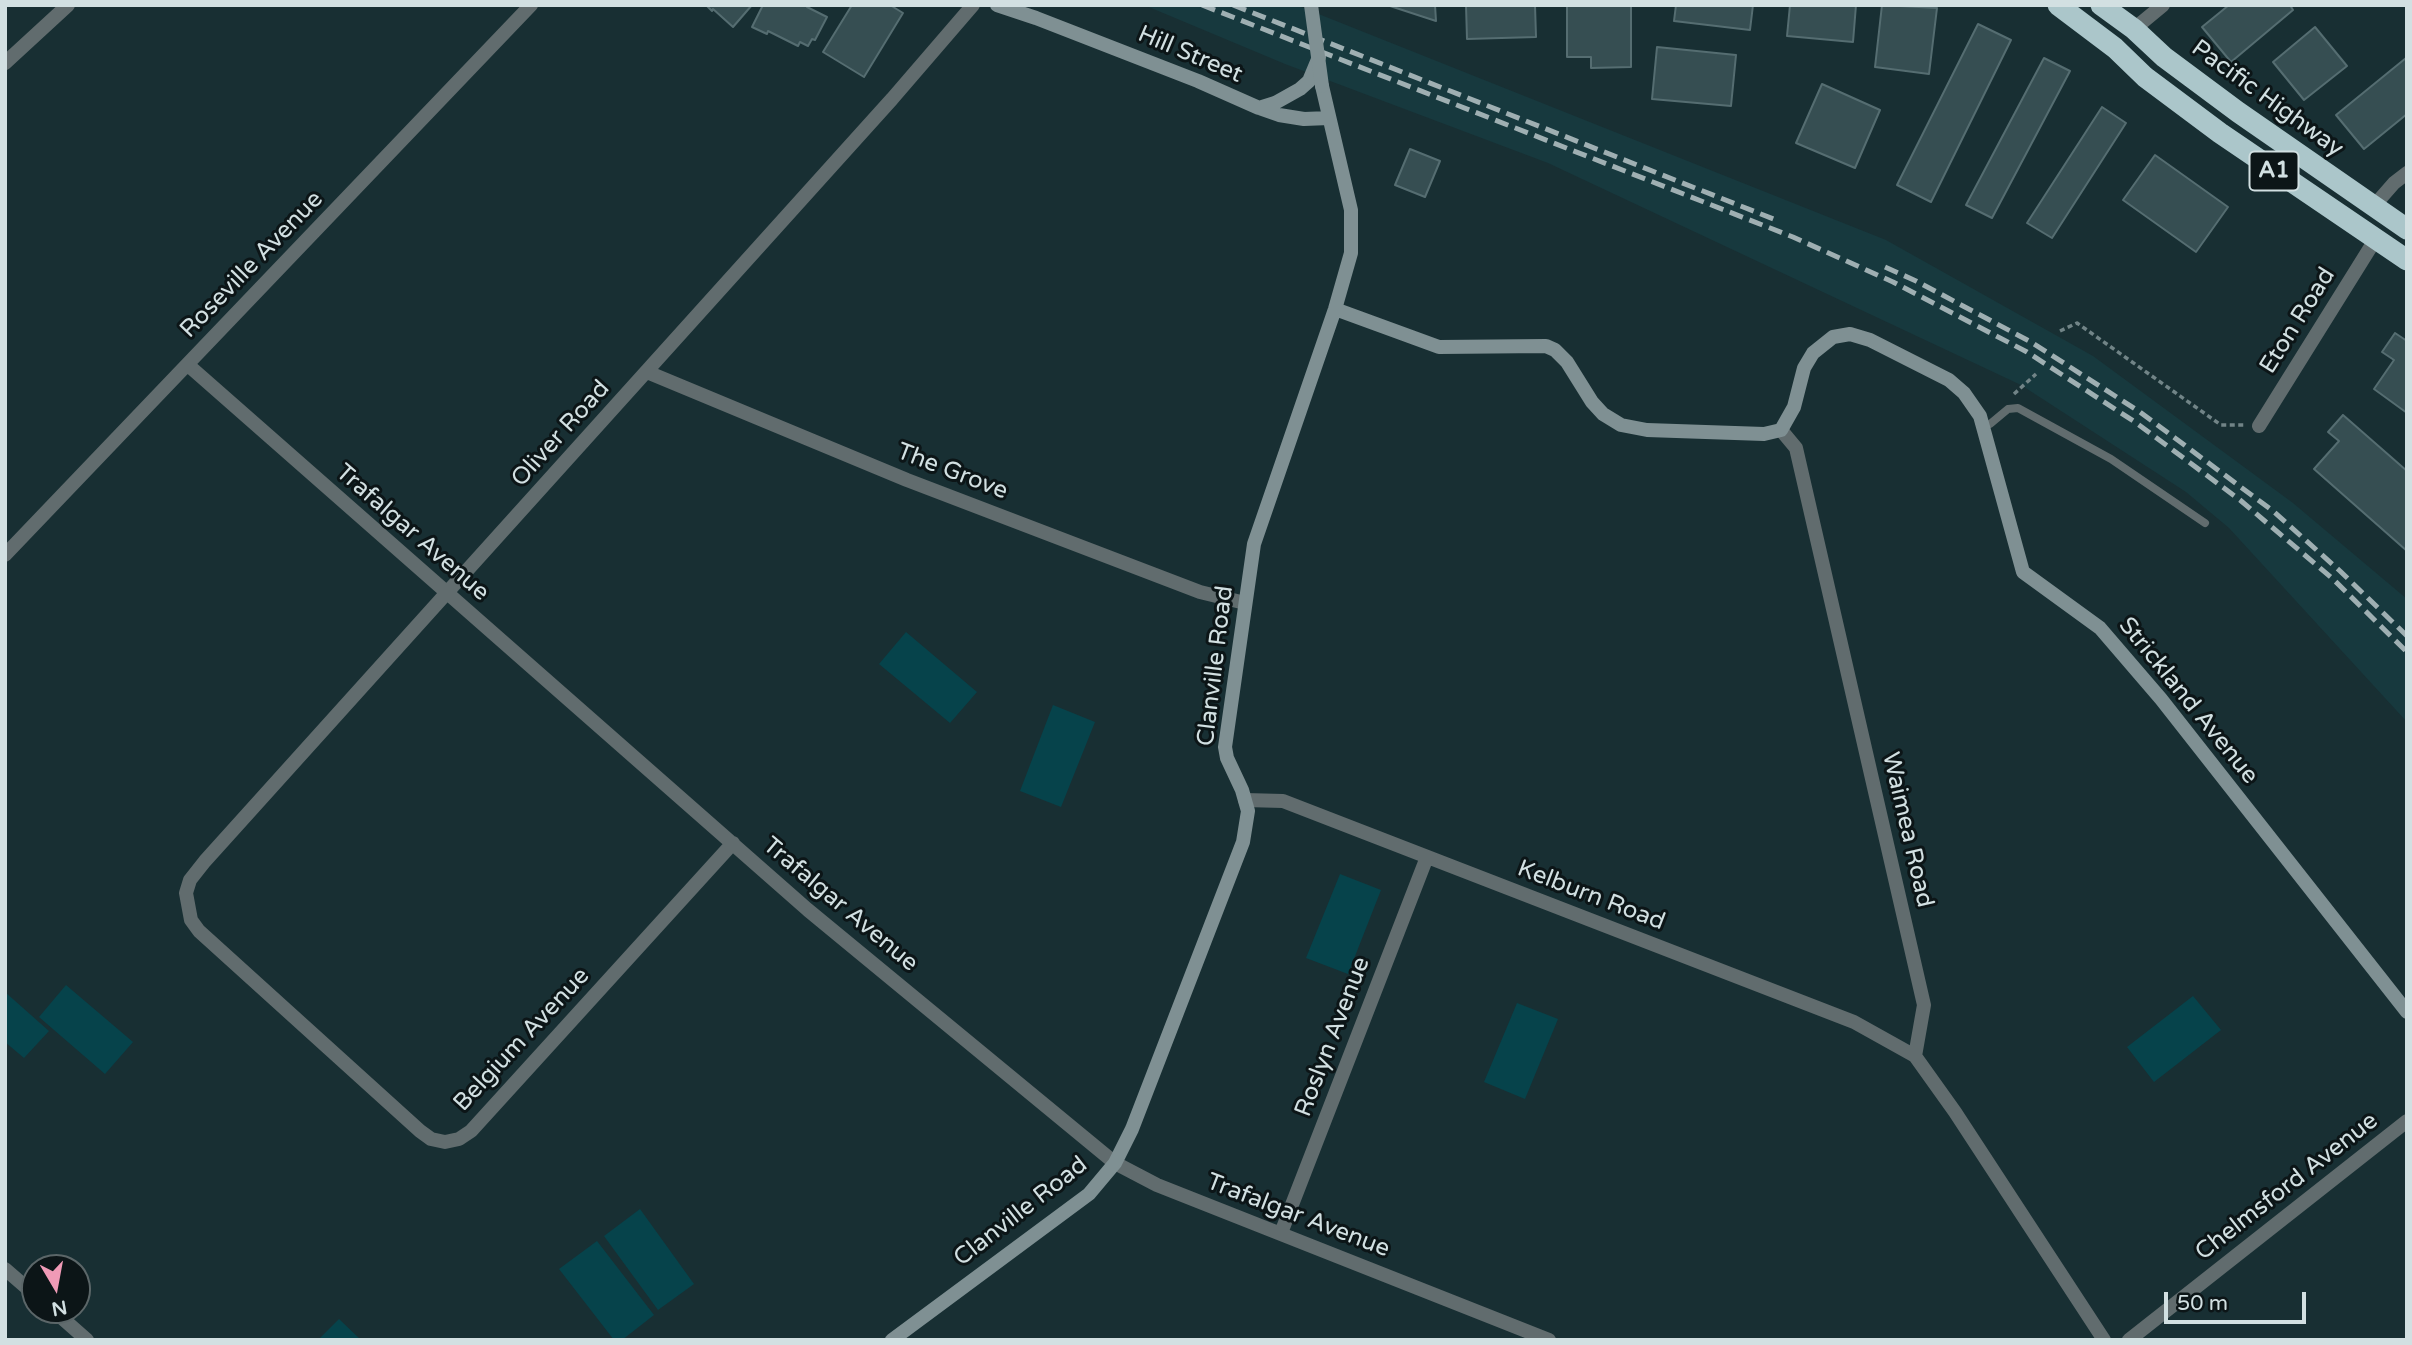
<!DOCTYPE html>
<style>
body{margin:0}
#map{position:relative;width:2412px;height:1345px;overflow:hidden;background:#182f33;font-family:"Varela Round",sans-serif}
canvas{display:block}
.frame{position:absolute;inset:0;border:7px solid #d2e0e2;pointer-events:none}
.north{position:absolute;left:21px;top:1254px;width:70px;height:70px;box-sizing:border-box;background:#0c1517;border:2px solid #5b6668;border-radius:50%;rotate:170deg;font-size:19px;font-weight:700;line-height:28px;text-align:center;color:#d2e0e2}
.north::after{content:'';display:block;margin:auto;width:24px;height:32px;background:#f09ab6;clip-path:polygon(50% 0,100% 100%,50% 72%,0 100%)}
.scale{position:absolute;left:2164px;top:1292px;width:142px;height:32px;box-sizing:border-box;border:4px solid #d2e0e2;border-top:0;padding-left:9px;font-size:21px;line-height:24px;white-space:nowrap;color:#d2e0e2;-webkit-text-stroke:5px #0c1517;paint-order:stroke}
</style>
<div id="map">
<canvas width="2412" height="1345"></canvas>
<div class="frame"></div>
<div class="north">N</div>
<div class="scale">50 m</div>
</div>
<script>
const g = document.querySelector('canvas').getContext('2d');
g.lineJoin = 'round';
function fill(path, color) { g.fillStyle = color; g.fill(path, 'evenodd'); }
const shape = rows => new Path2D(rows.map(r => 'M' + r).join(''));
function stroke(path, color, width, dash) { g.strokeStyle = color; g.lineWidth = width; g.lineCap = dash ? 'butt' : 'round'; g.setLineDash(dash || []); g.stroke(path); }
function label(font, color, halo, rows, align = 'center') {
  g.font = font + ' "Varela Round",sans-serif'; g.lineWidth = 6; g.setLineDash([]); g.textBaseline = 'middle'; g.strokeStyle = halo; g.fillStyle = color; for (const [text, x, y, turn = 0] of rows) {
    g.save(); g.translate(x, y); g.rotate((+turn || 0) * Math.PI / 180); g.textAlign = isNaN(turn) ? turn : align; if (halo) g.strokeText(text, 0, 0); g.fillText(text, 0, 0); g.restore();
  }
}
fill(shape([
 [1144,5,1296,5,1886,240,2093,356,2293,503,2407,599,2407,722,2229,528,2186,492,2021,385,1548,163,1285,64]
]), '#17393e');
fill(shape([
 [906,632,977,692,950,723,879,664],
 [1053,705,1095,722,1061,807,1020,791],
 [1340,874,1381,890,1348,974,1306,958],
 [66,985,133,1042,105,1074,39,1017],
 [5,992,49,1031,24,1058,5,1042],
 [2193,996,2221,1030,2154,1082,2127,1047],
 [1517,1003,1558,1019,1525,1099,1484,1082],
 [640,1209,694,1284,658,1310,604,1236],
 [597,1241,654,1315,622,1340,614,1340,559,1269],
 [339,1319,361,1340,318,1340]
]), '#06434b');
const building = shape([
 [706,5,752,5,733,27,713,9,712,11,706,5],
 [763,5,808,5,807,7,827,17,815,40,812,39,808,46,800,42,798,46,768,31,767,34,752,27,763,5],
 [852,5,890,5,903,13,864,77,823,52,852,5],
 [1387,5,1435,5,1436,21,1387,5],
 [1466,5,1535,5,1536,37,1467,39,1466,5],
 [1567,5,1631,5,1631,67,1591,68,1591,57,1567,57,1567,5],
 [1676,5,1753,5,1750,30,1674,21,1676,5],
 [1790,5,1856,5,1853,42,1787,36,1790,5],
 [1882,5,1937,8,1929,74,1875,67,1882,5],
 [2229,5,2290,5,2293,10,2231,62,2202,27,2229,5],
 [1978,24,2011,40,1931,202,1897,185,1978,24],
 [2315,27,2347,66,2304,100,2273,62,2315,27],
 [1657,47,1736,55,1731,106,1652,99,1657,47],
 [2044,58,2070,71,1992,218,1966,205,2044,58],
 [2406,58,2407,114,2364,149,2336,115,2406,58],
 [1822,84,1880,110,1855,168,1796,143,1822,84],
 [2102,107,2126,123,2052,238,2027,223,2102,107],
 [1410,149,1440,161,1425,197,1395,185,1410,149],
 [2155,155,2228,207,2196,252,2123,200,2155,155],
 [2395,333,2407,341,2407,413,2374,389,2394,360,2382,352,2395,333],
 [2343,415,2407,471,2407,551,2314,469,2339,441,2328,432,2343,415]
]);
fill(building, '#364e52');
stroke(building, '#556d71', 2);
stroke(shape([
 [2060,331,2077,323,2221,425,2244,425],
 [2014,394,2036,374]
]), '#718487', 3.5, [5, 3.5]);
stroke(shape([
 [1983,425,1990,424,2008,409,2018,408,2111,459,2205,523]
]), '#616c6e', 8);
stroke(shape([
 [2134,29,2163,5],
 [5,63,68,5],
 [2373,207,2394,183,2407,173],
 [188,365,808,910,1115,1163,1157,1185,1549,1340],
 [647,372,907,480,1200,592,1245,603],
 [2259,426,2375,240],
 [1781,430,1796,448,1924,1005,1915,1056,1955,1112,2104,1340],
 [5,555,531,5],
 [1245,800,1283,801,1854,1022,1915,1056],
 [733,843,471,1131,459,1139,445,1142,431,1139,420,1131,199,931,191,920,186,893,190,880,205,861,892,99,973,5],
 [1281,1233,1427,857],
 [5,1269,35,1295],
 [53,1310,87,1340],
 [2129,1340,2407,1121]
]), '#616c6e', 14);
stroke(shape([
 [997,5,1036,18,1198,81,1259,108,1279,115,1304,119,1329,118],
 [1259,108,1275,103,1300,89,1309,81,1319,57],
 [1335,309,1439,347,1546,346,1555,350,1567,362,1592,402,1603,414,1621,425,1647,430,1764,434,1781,430,1794,407,1804,368,1813,353,1833,337,1850,334,1870,340,1949,380,1964,393,1980,416,2023,572,2100,628,2161,699,2407,1012],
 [892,1340,1089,1194,1115,1163,1132,1129,1243,842,1248,811,1242,790,1227,758,1225,747,1254,544,1335,309,1351,253,1351,210,1322,86]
]), '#7f9093', 14);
stroke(shape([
 [2058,5,2115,48,2145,77,2220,133,2407,260],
 [2101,5,2134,29,2164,57,2238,112,2407,229]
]), '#abc6ca', 21);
stroke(shape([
 [1202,5,1793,237,1893,282,2027,352,2135,422,2240,500,2333,579,2407,652],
 [1233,5,1776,220],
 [1885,267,1916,281,2031,342,2140,412,2273,511,2340,571,2407,636]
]), '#9fafb2', 5, [14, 7]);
stroke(shape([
 [1311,5,1322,86]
]), '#7f9093', 14);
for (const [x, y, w] of [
 [2274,171,49]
]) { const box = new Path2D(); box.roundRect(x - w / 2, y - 19.5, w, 39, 5); g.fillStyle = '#0c1517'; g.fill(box); stroke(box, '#d2e0e2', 2); }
label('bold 23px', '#d2e0e2', null, [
 ["A1",2274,171]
]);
label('24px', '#d2e0e2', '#0c1517', [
 ["Hill Street",1190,55,23],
 ["Pacific Highway",2267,99,36],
 ["Roseville Avenue",252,265,-46],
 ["Eton Road",2298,321,-58],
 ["Oliver Road",561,434,-48],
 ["The Grove",952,472,21],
 ["Trafalgar Avenue",412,533,41],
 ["Clanville Road",1216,666,-83],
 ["Strickland Avenue",2188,701,51],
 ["Waimea Road",1907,830,77],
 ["Kelburn Road",1591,896,21],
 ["Trafalgar Avenue",840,905,40],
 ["Roslyn Avenue",1333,1037,-69],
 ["Belgium Avenue",522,1040,-47],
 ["Chelmsford Avenue",2287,1187,-38],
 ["Clanville Road",1021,1212,-38],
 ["Trafalgar Avenue",1298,1216,21]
]);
</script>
